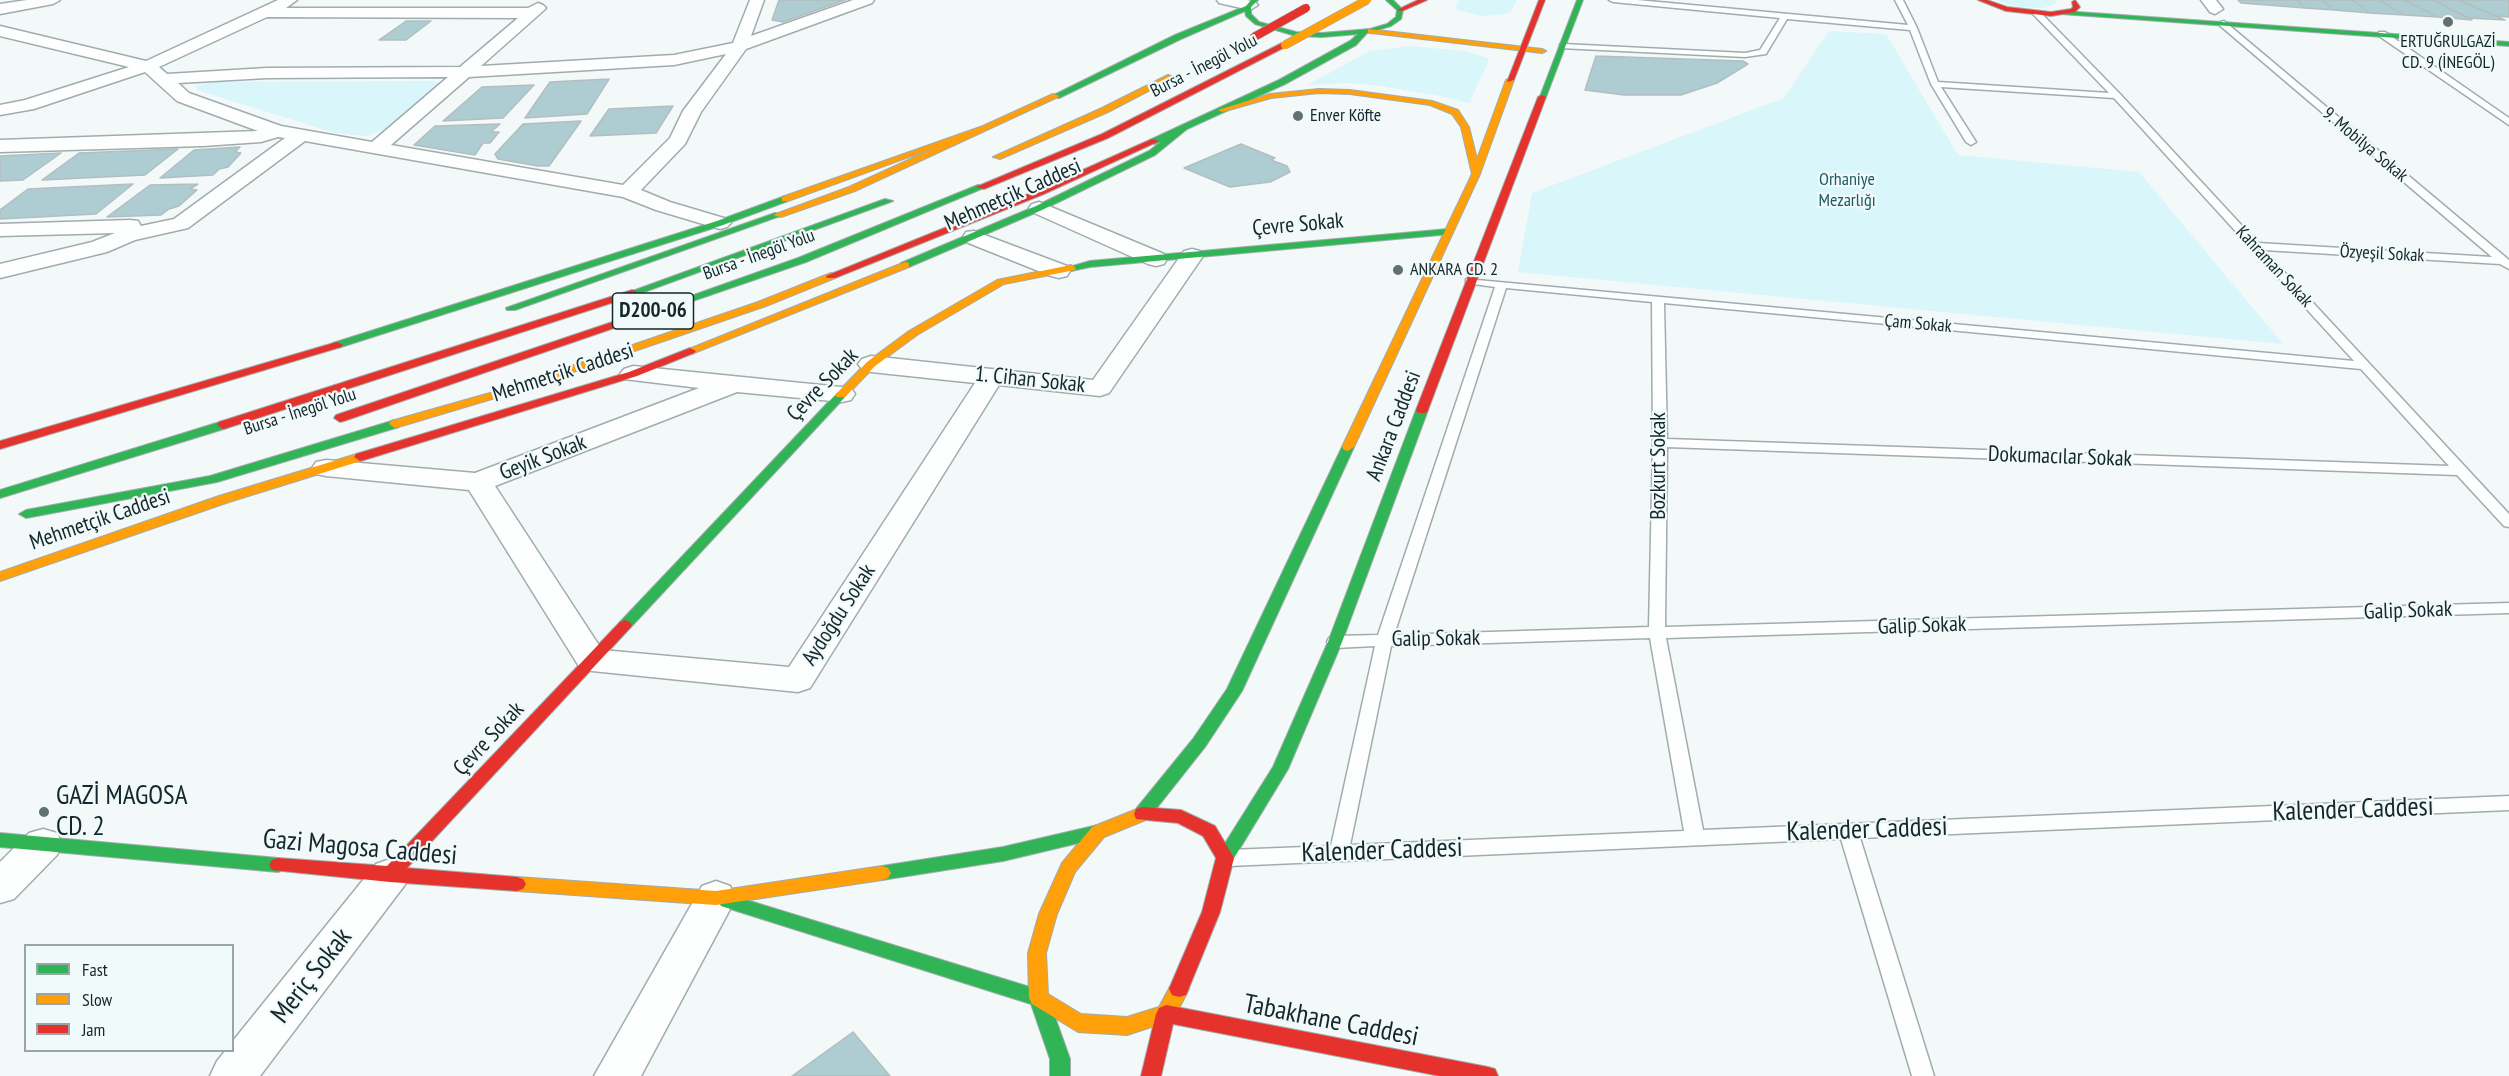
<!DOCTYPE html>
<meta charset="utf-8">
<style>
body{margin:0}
#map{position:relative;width:2509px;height:1076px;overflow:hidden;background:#f3f8f9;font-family:"PT Sans Narrow",sans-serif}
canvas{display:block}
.legend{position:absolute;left:24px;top:944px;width:210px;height:108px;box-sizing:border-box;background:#f1fafb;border:2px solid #99a6a7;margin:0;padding:8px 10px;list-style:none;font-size:18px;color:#15272a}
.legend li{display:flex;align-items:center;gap:12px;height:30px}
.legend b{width:30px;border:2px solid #99a6a7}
</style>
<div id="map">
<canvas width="2509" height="1076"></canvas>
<ul class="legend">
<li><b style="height:8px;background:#30b455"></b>Fast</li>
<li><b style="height:8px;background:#ff9f0a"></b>Slow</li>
<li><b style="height:8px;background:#e5322d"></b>Jam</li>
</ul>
</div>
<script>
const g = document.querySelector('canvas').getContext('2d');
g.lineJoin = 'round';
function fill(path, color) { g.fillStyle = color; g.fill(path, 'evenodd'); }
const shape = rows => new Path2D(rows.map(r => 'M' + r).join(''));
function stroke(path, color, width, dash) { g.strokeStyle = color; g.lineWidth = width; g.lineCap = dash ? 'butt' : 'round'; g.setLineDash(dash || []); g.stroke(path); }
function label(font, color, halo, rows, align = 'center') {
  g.font = font + ' "PT Sans Narrow",sans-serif'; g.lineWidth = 4.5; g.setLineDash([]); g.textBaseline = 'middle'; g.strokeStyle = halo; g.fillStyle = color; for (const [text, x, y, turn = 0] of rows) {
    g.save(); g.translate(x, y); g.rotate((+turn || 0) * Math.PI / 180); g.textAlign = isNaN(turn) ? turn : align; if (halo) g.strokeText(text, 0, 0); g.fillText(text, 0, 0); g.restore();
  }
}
fill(shape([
 [1460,0,1517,0,1511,11,1506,14,1482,16,1457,10,1455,6],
 [1996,0,2055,0,2057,3,2044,8,2017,7],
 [1829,31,1886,34,1958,155,2139,172,2283,344,1518,272,1532,193,1784,98],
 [1410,46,1464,51,1488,58,1488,63,1469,103,1445,97,1382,86,1349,83,1307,85,1370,51],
 [432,81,442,83,391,127,367,136,335,133,197,90,195,86,213,82]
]), '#d9f6fb');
const building = shape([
 [779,0,845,0,783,22,772,20,779,0],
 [2238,0,2297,0,2305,8,2241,3,2238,0],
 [2297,0,2322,0,2334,10,2305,8,2297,0],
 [2322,0,2352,0,2370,13,2334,10,2322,0],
 [2352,0,2379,0,2404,15,2370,13,2352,0],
 [2379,0,2405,0,2438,17,2404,15,2379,0],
 [2405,0,2433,0,2472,20,2438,17,2405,0],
 [2433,0,2459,0,2505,20,2469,18,2433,0],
 [2459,0,2509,0,2509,17,2496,16,2459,0],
 [406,21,431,21,406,40,379,40,406,21],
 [1596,56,1743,61,1748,64,1717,83,1681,95,1624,95,1585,90,1596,56],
 [609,79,587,114,525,118,550,82,609,79],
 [534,85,503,118,443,121,482,87,534,85],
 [673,106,656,133,590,136,609,109,673,106],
 [581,121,549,166,538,166,498,159,495,154,523,124,581,121],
 [500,124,491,132,499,132,490,143,483,143,475,155,414,145,435,126,500,124],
 [1241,144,1275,158,1271,160,1287,166,1290,172,1270,182,1230,187,1184,168,1241,144],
 [240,147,235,152,241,153,228,167,219,169,213,175,160,178,194,150,240,147],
 [178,149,145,175,42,180,79,153,178,149],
 [61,153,23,180,0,181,0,156,61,153],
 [133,184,96,214,0,219,0,210,28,189,133,184],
 [198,184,190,189,197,190,179,206,169,209,161,215,107,217,150,185,198,184],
 [853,1032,890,1076,792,1076,853,1032]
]);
fill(building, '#adcdd2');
stroke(building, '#b3bec0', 1.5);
const lane = shape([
 [1609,0,1637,0,1908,25,1895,0,1903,0,1917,28,1938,82,2109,93,2033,14,2040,12,2120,94,2258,243,2492,257,2217,23,2224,21,2509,260,2509,269,2500,264,2264,250,2509,514,2509,527,2504,526,2457,475,1667,447,1665,627,2509,603,2509,613,1666,638,1703,830,2509,796,2509,810,1860,838,1934,1076,1912,1076,1841,839,1229,866,1222,864,1219,858,1222,852,1229,850,1331,846,1375,646,1335,648,1329,646,1327,642,1329,638,1335,636,1378,635,1495,287,1466,283,1466,279,2354,361,2114,98,1941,87,1976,142,1971,145,1966,142,1931,84,1910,30,1787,19,1766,54,1745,57,1560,48,1560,44,1563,44,1745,53,1760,50,1780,18,1613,2,1609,0],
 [1506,288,1652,302,1653,443,1649,627,1394,635,1506,288],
 [1664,303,2361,369,2449,466,1667,439,1664,303],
 [1650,638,1684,831,1350,845,1391,646,1650,638],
 [2379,32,2385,32,2509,118,2509,125,2379,36,2379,32]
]);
const street = shape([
 [27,0,60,0,53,4,0,14,0,4,27,0],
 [278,0,297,0,286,8,528,8,538,3,543,5,546,8,543,11,481,66,674,55,733,43,750,0,764,0,751,36,853,0,874,0,872,3,746,49,701,112,685,144,641,190,670,202,727,219,731,223,727,227,720,229,713,227,656,210,623,197,305,141,188,228,135,240,107,252,0,278,0,264,92,242,115,233,0,236,0,224,130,220,138,221,141,226,174,219,285,138,278,137,261,142,203,146,0,152,0,140,258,131,177,101,145,72,34,109,0,115,0,105,25,100,129,67,0,36,0,26,146,61,278,0],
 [267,17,518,18,460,67,267,68,167,74,159,67,267,17],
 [726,54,683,111,670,138,623,185,391,145,469,77,674,65,726,54],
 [448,77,372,142,281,126,189,93,178,83,267,78,448,77],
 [1217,0,1247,0,1255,2,1258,5,1250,10,1219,3,1217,0],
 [2201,0,2216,0,2223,9,2215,14,2210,12,2201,0],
 [1039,202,1164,254,1167,259,1164,264,1156,266,1148,264,1032,212,1029,208,1032,204,1039,202],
 [974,231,1067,266,1070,271,1067,276,1059,278,1051,276,966,242,963,237,966,232,974,231],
 [1192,249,1200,251,1203,256,1109,393,1100,396,999,385,810,688,798,692,592,671,580,668,469,490,326,476,316,474,312,468,316,462,326,460,475,473,699,388,624,379,620,374,624,369,633,366,851,388,855,394,851,400,842,402,737,392,495,486,602,650,789,667,975,383,871,372,862,369,858,364,862,359,871,356,1093,380,1184,251,1192,249],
 [43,829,57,833,62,844,57,855,14,899,0,903,0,862,29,833,43,829],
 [390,859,404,864,410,875,404,886,260,1076,210,1076,217,1061,226,1050,232,1050,232,1042,376,864,390,859],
 [716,881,730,886,736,898,641,1076,594,1076,702,886,716,881]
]);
const fast = shape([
 [1251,0,1258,0,1251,7,1251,14,1259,22,1296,32,1322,33,1370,29,1387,24,1396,17,1397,10,1386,0,1393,0,1403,10,1401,19,1391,26,1367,33,1356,45,1285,84,1187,129,1155,155,1042,210,909,267,901,267,901,263,1036,206,1149,151,1162,141,1155,144,1152,143,1152,139,1279,80,1350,41,1358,34,1322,37,1296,36,1255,24,1246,16,1245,11,1181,39,1059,98,1052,96,1175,35,1246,6,1251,0],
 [1577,0,1583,0,1546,97,1539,99,1577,0],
 [2063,11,2509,42,2509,46,2061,14,2063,11],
 [978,185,986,187,806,262,652,315,648,316,643,313,798,258,978,185],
 [785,196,790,199,788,201,723,225,341,347,337,348,331,345,333,343,717,221,785,196],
 [885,199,893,201,636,295,628,295,627,293,885,199],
 [775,213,783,215,515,310,507,310,506,308,775,213],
 [1448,229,1451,230,1451,234,1090,267,1071,271,1066,268,1090,261,1448,229],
 [841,391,847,395,845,397,630,628,620,628,618,625,620,622,837,393,841,391],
 [1422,406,1428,410,1342,642,1288,769,1231,863,1225,865,1219,863,1216,858,1219,853,1273,767,1328,642,1416,410,1422,406],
 [395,420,401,424,399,427,217,482,26,518,19,514,26,510,210,476,395,420],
 [223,421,229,425,227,428,0,498,0,490,223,421],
 [1348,443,1354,447,1242,691,1205,747,1148,819,1142,821,1136,819,1134,814,1136,809,1193,739,1227,689,1342,447,1348,443],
 [1098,825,1104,827,1107,832,1104,837,1003,861,882,880,876,878,873,873,876,868,882,866,1003,847,1098,825],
 [0,833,278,858,284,860,287,865,284,870,278,872,0,847,0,833],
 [727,894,1046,992,1070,1059,1070,1076,1050,1076,1050,1059,1031,1004,721,906,718,901,721,896,727,894]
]);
const slow = shape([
 [1368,29,1542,49,1546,51,1542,53,1371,33,1368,33,1368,29],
 [1168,75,1175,77,1108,112,1000,159,993,157,1102,108,1168,75],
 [1510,78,1514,80,1480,174,1354,447,1348,451,1344,450,1342,447,1472,174,1461,127,1452,114,1430,105,1350,94,1319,93,1271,98,1222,112,1218,110,1270,94,1319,89,1350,90,1432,101,1458,110,1469,127,1477,159,1506,80,1510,78],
 [1053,94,1060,96,855,191,781,217,773,215,849,187,939,146,788,201,782,201,782,197,983,126,1053,94],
 [905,262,909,263,909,267,694,353,690,354,684,351,905,262],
 [1071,265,1076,268,1075,270,1004,284,917,335,875,366,845,397,837,397,835,395,867,362,909,331,997,280,1071,265],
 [831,273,835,274,835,278,766,306,512,393,395,428,389,424,391,421,504,389,758,302,831,273],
 [360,453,366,457,364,460,229,502,0,581,0,572,219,496,360,453],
 [1142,807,1148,809,1150,814,1148,819,1104,837,1075,872,1057,914,1046,953,1048,994,1081,1014,1127,1017,1159,1007,1172,983,1179,981,1186,983,1189,989,1173,1020,1127,1035,1078,1032,1032,1004,1029,998,1028,953,1039,914,1062,863,1092,827,1142,807],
 [882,866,888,868,891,873,888,878,882,880,716,905,517,891,511,889,508,884,511,879,517,877,716,891,882,866]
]);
const jam = shape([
 [1418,0,1427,0,1402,11,1397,10,1418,0],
 [1539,0,1545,0,1514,80,1507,82,1539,0],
 [1978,0,1987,0,2007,7,2051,12,2071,9,2073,7,2072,2,2075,0,2080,7,2075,12,2051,16,2006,11,1978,0],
 [1282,43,1289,45,1108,138,984,189,976,187,1102,134,1282,43],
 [1542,95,1546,97,1428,410,1426,413,1418,413,1416,410,1538,97,1542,95],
 [1152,139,1159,141,1044,194,835,278,827,278,826,276,1038,190,1152,139],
 [632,290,636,291,636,295,227,428,223,429,217,425,219,422,632,290],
 [648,310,653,313,652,315,344,421,340,422,334,418,336,415,648,310],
 [337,342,343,345,341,347,0,449,0,441,337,342],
 [690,348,696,351,694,353,637,376,364,460,360,461,354,457,356,454,629,372,690,348],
 [625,620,630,622,632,625,630,628,407,868,517,877,523,879,526,884,523,889,517,891,390,882,272,870,269,865,272,860,278,858,387,866,620,622,625,620],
 [1142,807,1181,810,1215,826,1234,858,1220,912,1186,995,1179,997,1172,995,1169,989,1202,912,1216,858,1203,836,1178,823,1136,819,1134,814,1136,809,1142,807],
 [1166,1005,1488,1067,1495,1069,1498,1076,1440,1076,1173,1024,1161,1076,1141,1076,1156,1014,1159,1008,1166,1005]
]);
stroke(lane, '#a1acae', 3);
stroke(street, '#a1acae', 3);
stroke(fast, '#a1acae', 2);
stroke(slow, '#a1acae', 2);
stroke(jam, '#a1acae', 2);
fill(lane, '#fdfefe');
fill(street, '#fdfefe');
fill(fast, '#30b455');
fill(slow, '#ff9f0a');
fill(jam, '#e5322d');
const slowBridge = shape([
 [1285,45,1367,0]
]);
const jamBridge = shape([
 [1254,37,1306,8]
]);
stroke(slowBridge, '#a1acae', 9, []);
stroke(jamBridge, '#a1acae', 9, []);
stroke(slowBridge, '#ff9f0a', 8);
stroke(jamBridge, '#e5322d', 8);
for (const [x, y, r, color] of [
 [2448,22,6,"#637072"],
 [1298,116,6,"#637072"],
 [1398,270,6,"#637072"],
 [44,812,6,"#637072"]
]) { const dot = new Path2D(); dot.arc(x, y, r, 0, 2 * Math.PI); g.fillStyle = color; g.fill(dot); stroke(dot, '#f1fafb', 2); }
label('18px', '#15272a', '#f1fafb', [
 ["ERTUĞRULGAZİ",2448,42,"center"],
 ["CD. 9 (İNEGÖL)",2448,63,"center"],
 ["Enver Köfte",1310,116],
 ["ANKARA CD. 2",1410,270]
], 'left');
label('18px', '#15272a', '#f1fafb', [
 ["Bursa - İnegöl Yolu",1204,66,-27],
 ["9. Mobilya Sokak",2365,145,40],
 ["Özyeşil Sokak",2382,254,3],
 ["Bursa - İnegöl Yolu",759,255,-20],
 ["Kahraman Sokak",2274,267,47],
 ["Çam Sokak",1918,324,5],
 ["Bursa - İnegöl Yolu",300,412,-18]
]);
label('18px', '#1d5a63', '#f1fafb', [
 ["Orhaniye",1847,180],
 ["Mezarlığı",1847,201]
]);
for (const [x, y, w] of [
 [653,311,81]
]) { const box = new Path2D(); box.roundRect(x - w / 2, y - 18, w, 36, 4.5); g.fillStyle = '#f1fafb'; g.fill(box); stroke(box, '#15272a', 1.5); }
label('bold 21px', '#15272a', null, [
 ["D200-06",653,311]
]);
label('22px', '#15272a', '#f1fafb', [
 ["Mehmetçik Caddesi",1013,195,-24],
 ["Çevre Sokak",1298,225,-5],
 ["Mehmetçik Caddesi",563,373,-18],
 ["1. Cihan Sokak",1030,380,6],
 ["Çevre Sokak",823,385,-46],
 ["Ankara Caddesi",1394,426,-69],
 ["Dokumacılar Sokak",2060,457,2],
 ["Geyik Sokak",543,458,-21],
 ["Bozkurt Sokak",1659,466,-90],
 ["Mehmetçik Caddesi",100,520,-19],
 ["Galip Sokak",2408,611,-2],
 ["Aydoğdu Sokak",839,615,-57],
 ["Galip Sokak",1922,626,-2],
 ["Galip Sokak",1436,639,-1],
 ["Çevre Sokak",489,739,-47]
]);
label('27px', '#15272a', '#f1fafb', [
 ["GAZİ MAGOSA",56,796],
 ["CD. 2",56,827]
], 'left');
label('27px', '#15272a', '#f1fafb', [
 ["Kalender Caddesi",2353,810,-2],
 ["Kalender Caddesi",1867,830,-2],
 ["Gazi Magosa Caddesi",360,848,5],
 ["Kalender Caddesi",1382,851,-2],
 ["Meriç Sokak",312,976,-52],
 ["Tabakhane Caddesi",1331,1021,11]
]);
</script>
